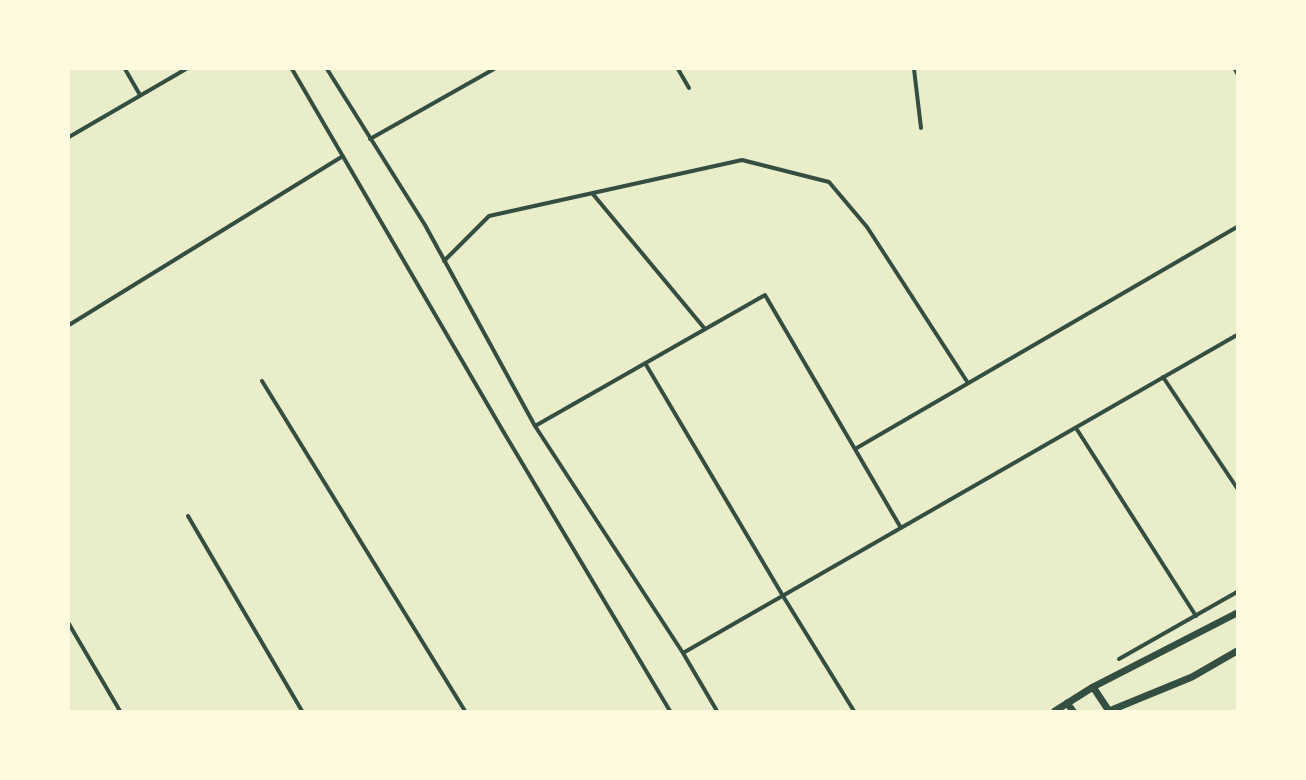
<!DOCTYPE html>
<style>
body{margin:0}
#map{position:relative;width:1306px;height:780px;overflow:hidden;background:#e9edc9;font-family:Helvetica,sans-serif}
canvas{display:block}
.frame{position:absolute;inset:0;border:70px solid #fefae0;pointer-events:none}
</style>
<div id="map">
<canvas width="1306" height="780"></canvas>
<div class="frame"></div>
</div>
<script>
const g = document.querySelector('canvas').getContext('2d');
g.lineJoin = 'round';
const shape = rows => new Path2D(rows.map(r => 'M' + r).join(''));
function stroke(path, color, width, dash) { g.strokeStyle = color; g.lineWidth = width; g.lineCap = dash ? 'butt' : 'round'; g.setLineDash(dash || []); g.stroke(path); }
stroke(shape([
 [125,69,140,95],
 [292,69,503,431,670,711],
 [327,69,425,225,535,426,683,653,717,711],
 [678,69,689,88],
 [914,69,921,128],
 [1235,69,1237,73],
 [69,137,186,69],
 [370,139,494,69],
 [592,193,705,329],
 [444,261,489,216,742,160,829,182,867,227,968,383],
 [69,325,343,156],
 [645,363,783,596,854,711],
 [1163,377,1237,488],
 [262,381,465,711],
 [535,426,765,295,901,528],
 [1076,428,1196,616],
 [855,449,1237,227],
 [188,516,302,711],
 [69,624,120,711],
 [683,653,1237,335],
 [1119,659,1237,592]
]), '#344e41', 4);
stroke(shape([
 [1093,687,1237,613],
 [1067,703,1073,711],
 [1055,711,1093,687,1109,711],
 [1109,711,1192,677,1237,651]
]), '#344e41', 7);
</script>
